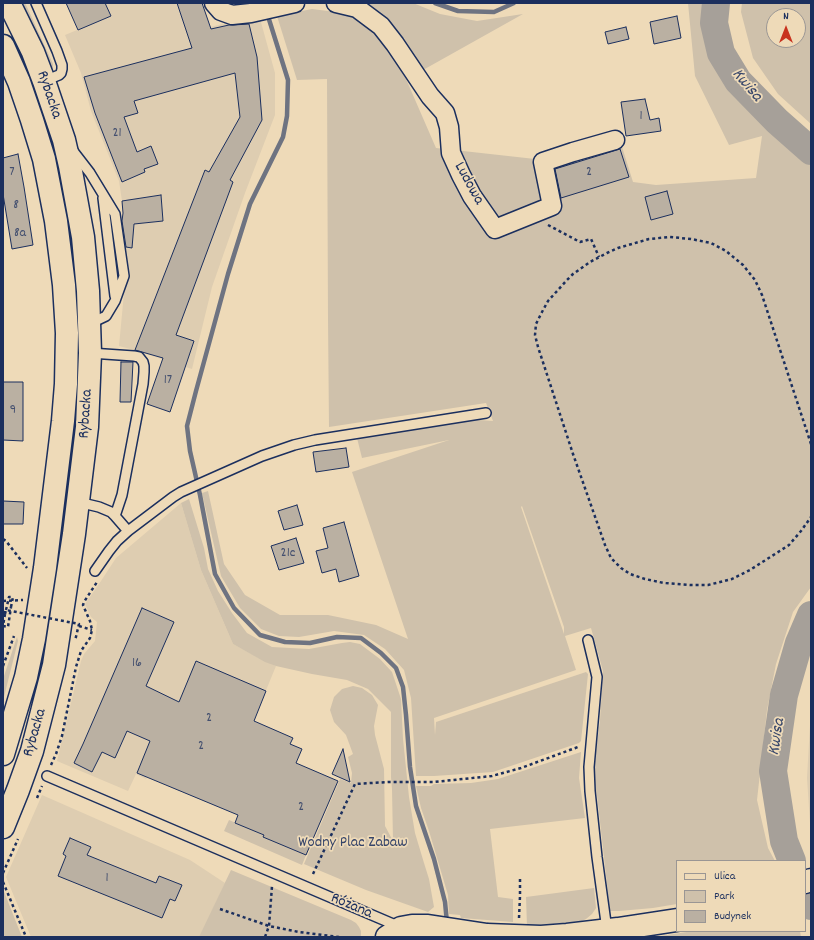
<!DOCTYPE html>
<meta charset="utf-8">
<style>
body{margin:0}
#map{position:relative;width:814px;height:940px;overflow:hidden;background:#eedab8;font-family:Dekko,sans-serif}
canvas{display:block}
.frame{position:absolute;inset:0;border:4px solid #1b2f5e;pointer-events:none}
.legend{position:absolute;left:676px;top:860px;width:130px;height:72px;box-sizing:border-box;background:#eedab8;border:1px solid #9a9694;margin:0;padding:5px 7px;list-style:none;font-size:12px;color:#1b2f5e}
.legend li{display:flex;align-items:center;gap:8px;height:20px}
.legend b{width:20px;border:1px solid #9a9694}
.north{position:absolute;left:766px;top:8px;width:40px;height:40px;box-sizing:border-box;background:#eedab8;border:1px solid #9a9694;border-radius:50%;rotate:0deg;font-size:11px;font-weight:700;line-height:16px;text-align:center;color:#1b2f5e}
.north::after{content:'';display:block;margin:auto;width:14px;height:18px;background:#c8321e;clip-path:polygon(50% 0,100% 100%,50% 72%,0 100%)}
</style>
<div id="map">
<canvas width="814" height="940"></canvas>
<div class="frame"></div>
<ul class="legend">
<li><b style="height:5px;background:#eedab8"></b>Ulica</li>
<li><b style="height:11px;background:#cfc1ab"></b>Park</li>
<li><b style="height:11px;background:#bab0a2"></b>Budynek</li>
</ul>
<div class="north">N</div>
</div>
<script>
const g = document.querySelector('canvas').getContext('2d');
g.lineJoin = 'round';
function fill(path, color) { g.fillStyle = color; g.fill(path, 'evenodd'); }
const shape = rows => new Path2D(rows.map(r => 'M' + r).join(''));
function stroke(path, color, width, dash) { g.strokeStyle = color; g.lineWidth = width; g.lineCap = dash ? 'butt' : 'round'; g.setLineDash(dash || []); g.stroke(path); }
function label(font, color, halo, rows, align = 'center') {
  g.font = font + ' Dekko,sans-serif'; g.lineWidth = 3.5; g.setLineDash([]); g.textBaseline = 'middle'; g.strokeStyle = halo; g.fillStyle = color; for (const [text, x, y, turn = 0] of rows) {
    g.save(); g.translate(x, y); g.rotate((+turn || 0) * Math.PI / 180); g.textAlign = isNaN(turn) ? turn : align; if (halo) g.strokeText(text, 0, 0); g.fillText(text, 0, 0); g.restore();
  }
}
fill(shape([
 [105,3,202,3,210,27,259,15,275,73,275,115,245,193,212,287,192,369,134,350,119,346,126,272,123,246,131,248,134,224,163,221,161,195,122,201,119,181,91,111,81,73,65,35,111,16],
 [181,503,201,570,233,644,265,661,276,666,218,807,147,777,146,779,136,774,128,791,57,761,81,661,84,654,95,641,97,622,91,617,85,604,101,581,116,558],
 [811,720,811,831,810,823,807,778,810,725],
 [42,795,190,860,225,883,200,937,31,937,6,877]
]), '#decdb1');
fill(shape([
 [19,3,25,3,27,7,53,64,53,67,52,69,50,70],
 [361,3,413,3,440,14,477,21,523,14,423,70],
 [688,3,707,3,706,31,719,74,780,131,811,162,811,587,793,612,776,664,767,710,757,800,768,848,775,861,677,861,677,904,653,908,619,911,610,911,597,795,593,776,600,720,603,671,591,628,565,636,576,670,434,718,435,735,436,722,586,672,588,674,581,741,579,743,493,772,434,776,416,776,411,698,404,670,385,649,364,635,334,631,299,637,279,636,261,629,240,608,221,576,202,493,208,491,224,564,245,595,280,615,328,615,376,625,408,639,352,472,449,440,362,458,357,438,465,419,493,421,486,403,329,427,328,319,327,79,297,80,277,16,312,9,351,14,377,34,406,79,436,148,535,159,618,134,633,182,656,185,756,178,762,136,729,145,695,76],
 [522,506,564,627,564,634,521,507],
 [742,3,811,3,811,124,778,94,753,58,741,12],
 [774,16,798,16,798,40,774,40],
 [189,499,204,548,208,569,218,591,232,613,247,633,272,647,309,649,342,643,350,642,360,644,380,659,392,672,401,699,403,739,409,797,415,833,424,863,429,879,434,907,428,912,366,890,304,864,340,779,351,783,352,773,348,757,353,754,346,735,334,722,330,710,334,697,342,689,353,686,362,688,372,695,378,705,374,726,375,735,384,769,385,826,393,841,392,789,391,777,391,712,368,689,347,680,312,674,276,666,265,662,233,644,201,570,181,503],
 [17,637,18,641,3,701,3,679],
 [581,752,579,778,585,818,490,829,498,897,513,899,513,922,461,918,460,915,449,914,448,895,429,831,421,808,416,786,431,786,434,784,471,783,498,779],
 [229,820,264,835,264,837,306,855,302,865,224,831],
 [231,870,351,920,356,923,359,927,361,931,361,937,199,937],
 [594,888,596,908,592,914,586,919,582,921,527,927,526,897],
 [3,889,22,937,3,937],
 [693,931,800,931,801,937,654,937]
]), '#cfc1ab');
stroke(shape([
 [435,3,458,11,494,12,514,3],
 [267,13,288,80,287,116,283,137,250,204,228,274,196,391,187,426,190,451,200,495,215,574,234,608,260,635,285,642,310,643,337,637,361,638,381,653,396,668,403,687,406,715,410,767,416,806,434,859,445,902,447,923]
]), '#6e7381', 4.5);
stroke(shape([
 [716,3,714,23,721,53,738,81,777,121,811,151],
 [792,861,784,841,773,771,784,695,799,643,811,615],
 [805,892,811,906]
]), '#a6a099', 28);
const building = shape([
 [66,3,105,3,111,16,78,30,66,3],
 [177,3,202,3,211,29,229,25,233,25,249,24,257,57,262,120,230,180,233,182,176,335,194,341,170,412,147,404,163,358,135,350,205,170,209,172,240,117,235,73,134,101,138,113,124,117,137,152,151,146,158,164,144,169,145,172,122,182,95,113,84,77,192,48,177,3],
 [677,16,681,38,654,44,650,22,677,16],
 [626,27,629,39,608,44,605,32,626,27],
 [645,99,650,120,659,118,661,131,626,136,621,102,645,99],
 [620,149,629,177,561,198,555,169,620,149],
 [18,154,24,187,33,245,12,249,3,194,3,158,18,154],
 [667,191,673,214,651,220,645,197,667,191],
 [161,195,163,221,134,224,132,248,126,247,122,221,123,213,122,201,161,195],
 [121,362,133,362,131,402,120,402,121,362],
 [3,382,23,382,23,441,3,440,3,382],
 [346,448,349,467,316,472,313,452,346,448],
 [3,501,24,502,23,524,3,524,3,501],
 [297,505,303,525,284,530,278,511,297,505],
 [344,522,359,576,339,582,336,569,322,573,316,551,328,548,323,528,344,522],
 [296,538,304,563,279,570,271,546,296,538],
 [142,608,174,622,146,686,179,702,196,661,266,691,254,721,293,738,290,744,302,749,296,763,338,781,306,855,263,837,264,835,235,823,238,815,137,773,150,741,127,731,115,758,102,752,92,772,74,763,83,744,142,608],
 [343,749,350,782,332,774,343,749],
 [70,838,91,847,87,855,156,883,159,876,182,885,175,901,170,899,162,918,58,876,66,856,63,854,70,838]
]);
fill(building, '#bab0a2');
stroke(building, '#1b2f5e', 1);
const lane = shape([
 [36,3,57,51,62,65,62,69,61,73,59,75,44,81],
 [73,151,90,173,115,214,124,276,115,301,106,316,89,324],
 [103,198,115,296],
 [90,353,134,356,139,357,143,362,144,366,144,372,143,384,122,495,115,516],
 [78,502,99,507,111,512,115,516,128,531],
 [95,571,109,551,117,541,128,531,173,497,181,492,262,456,294,445,315,440,486,413],
 [588,640,597,677,589,767,590,791,597,857,607,930],
 [47,776,400,927]
]);
const street = shape([
 [214,3,221,11,232,15,251,13,295,3],
 [336,3,357,8,381,26,395,44,430,96,445,113,449,127,451,153,461,175,472,196,495,229,552,206,543,162,573,152,615,140]
]);
const secondary = shape([
 [805,882,811,880],
 [387,937,401,928,412,926,428,926,487,935,541,937,567,935,618,929,677,920]
]);
const primary = shape([
 [3,46,19,82,32,120,44,159,56,221,64,285,67,333,66,384,63,421,45,568,34,639,26,677,3,754],
 [3,827,18,790,32,751,54,665,74,534,87,427,90,353,88,291,83,237,70,166,64,140,44,81,33,52,9,3]
]);
stroke(lane, '#1b2f5e', 12);
stroke(street, '#1b2f5e', 21);
stroke(secondary, '#1b2f5e', 25);
stroke(primary, '#1b2f5e', 25);
stroke(shape([
 [548,225,580,242,591,239,599,257],
 [811,444,762,295,755,280,743,265,726,251,711,243,691,239,670,237,649,239,618,248,607,253,590,262,573,274,567,280,548,301,542,312,536,324,535,335,538,347,573,454,605,545,611,558,621,568,630,574,645,579,664,583,690,585,708,585,732,579,750,570,789,545,801,531,811,517],
 [3,539,6,541,27,568],
 [3,601,23,600],
 [6,610,9,597,13,597],
 [3,612,10,613],
 [5,614,3,626,8,627,11,607],
 [79,626,92,630],
 [3,666,14,636],
 [51,765,56,754,62,736,76,667,81,651,90,638,92,630,90,621,83,605,84,602,97,582],
 [37,798,42,786],
 [3,873,18,839],
 [313,874,355,784,388,782,434,782,492,776,521,768,578,747],
 [3,882,26,937],
 [220,909,269,926,299,932,339,937],
 [519,918,520,896,520,879],
 [265,937,269,926,272,886]
]), '#1b2f5e', 2.5, [3, 3]);
stroke(lane, '#eedab8', 9);
stroke(street, '#eedab8', 18);
stroke(secondary, '#eedab8', 22);
stroke(primary, '#eedab8', 22);
stroke(shape([
 [11,607,13,597],
 [5,614,6,610,79,624,75,641]
]), '#1b2f5e', 2.5, [3, 3]);
label('14px', '#434f6f', null, [
 ["1",641,117],
 ["21",117,134],
 ["7",12,173],
 ["2",589,173],
 ["8",16,206],
 ["8a",20,234],
 ["17",168,381],
 ["9",13,411],
 ["21c",288,554],
 ["16",137,664],
 ["2",209,719],
 ["2",201,747],
 ["2",301,808],
 ["1",107,879]
]);
label('16px', '#1b2f5e', '#eedab8', [
 ["Rybacka",48,95,71],
 ["Ludowa",468,184,61],
 ["Rybacka",87,414,-86],
 ["Rybacka",36,733,-74],
 ["Różana",351,907,23]
]);
label('16px', '#36456a', '#eedab8', [
 ["Wodny Plac Zabaw",353,844]
]);
label('italic 17px', '#37466a', '#eedab8', [
 ["Kwisa",746,86,50],
 ["Kwisa",778,737,-81]
]);
</script>
